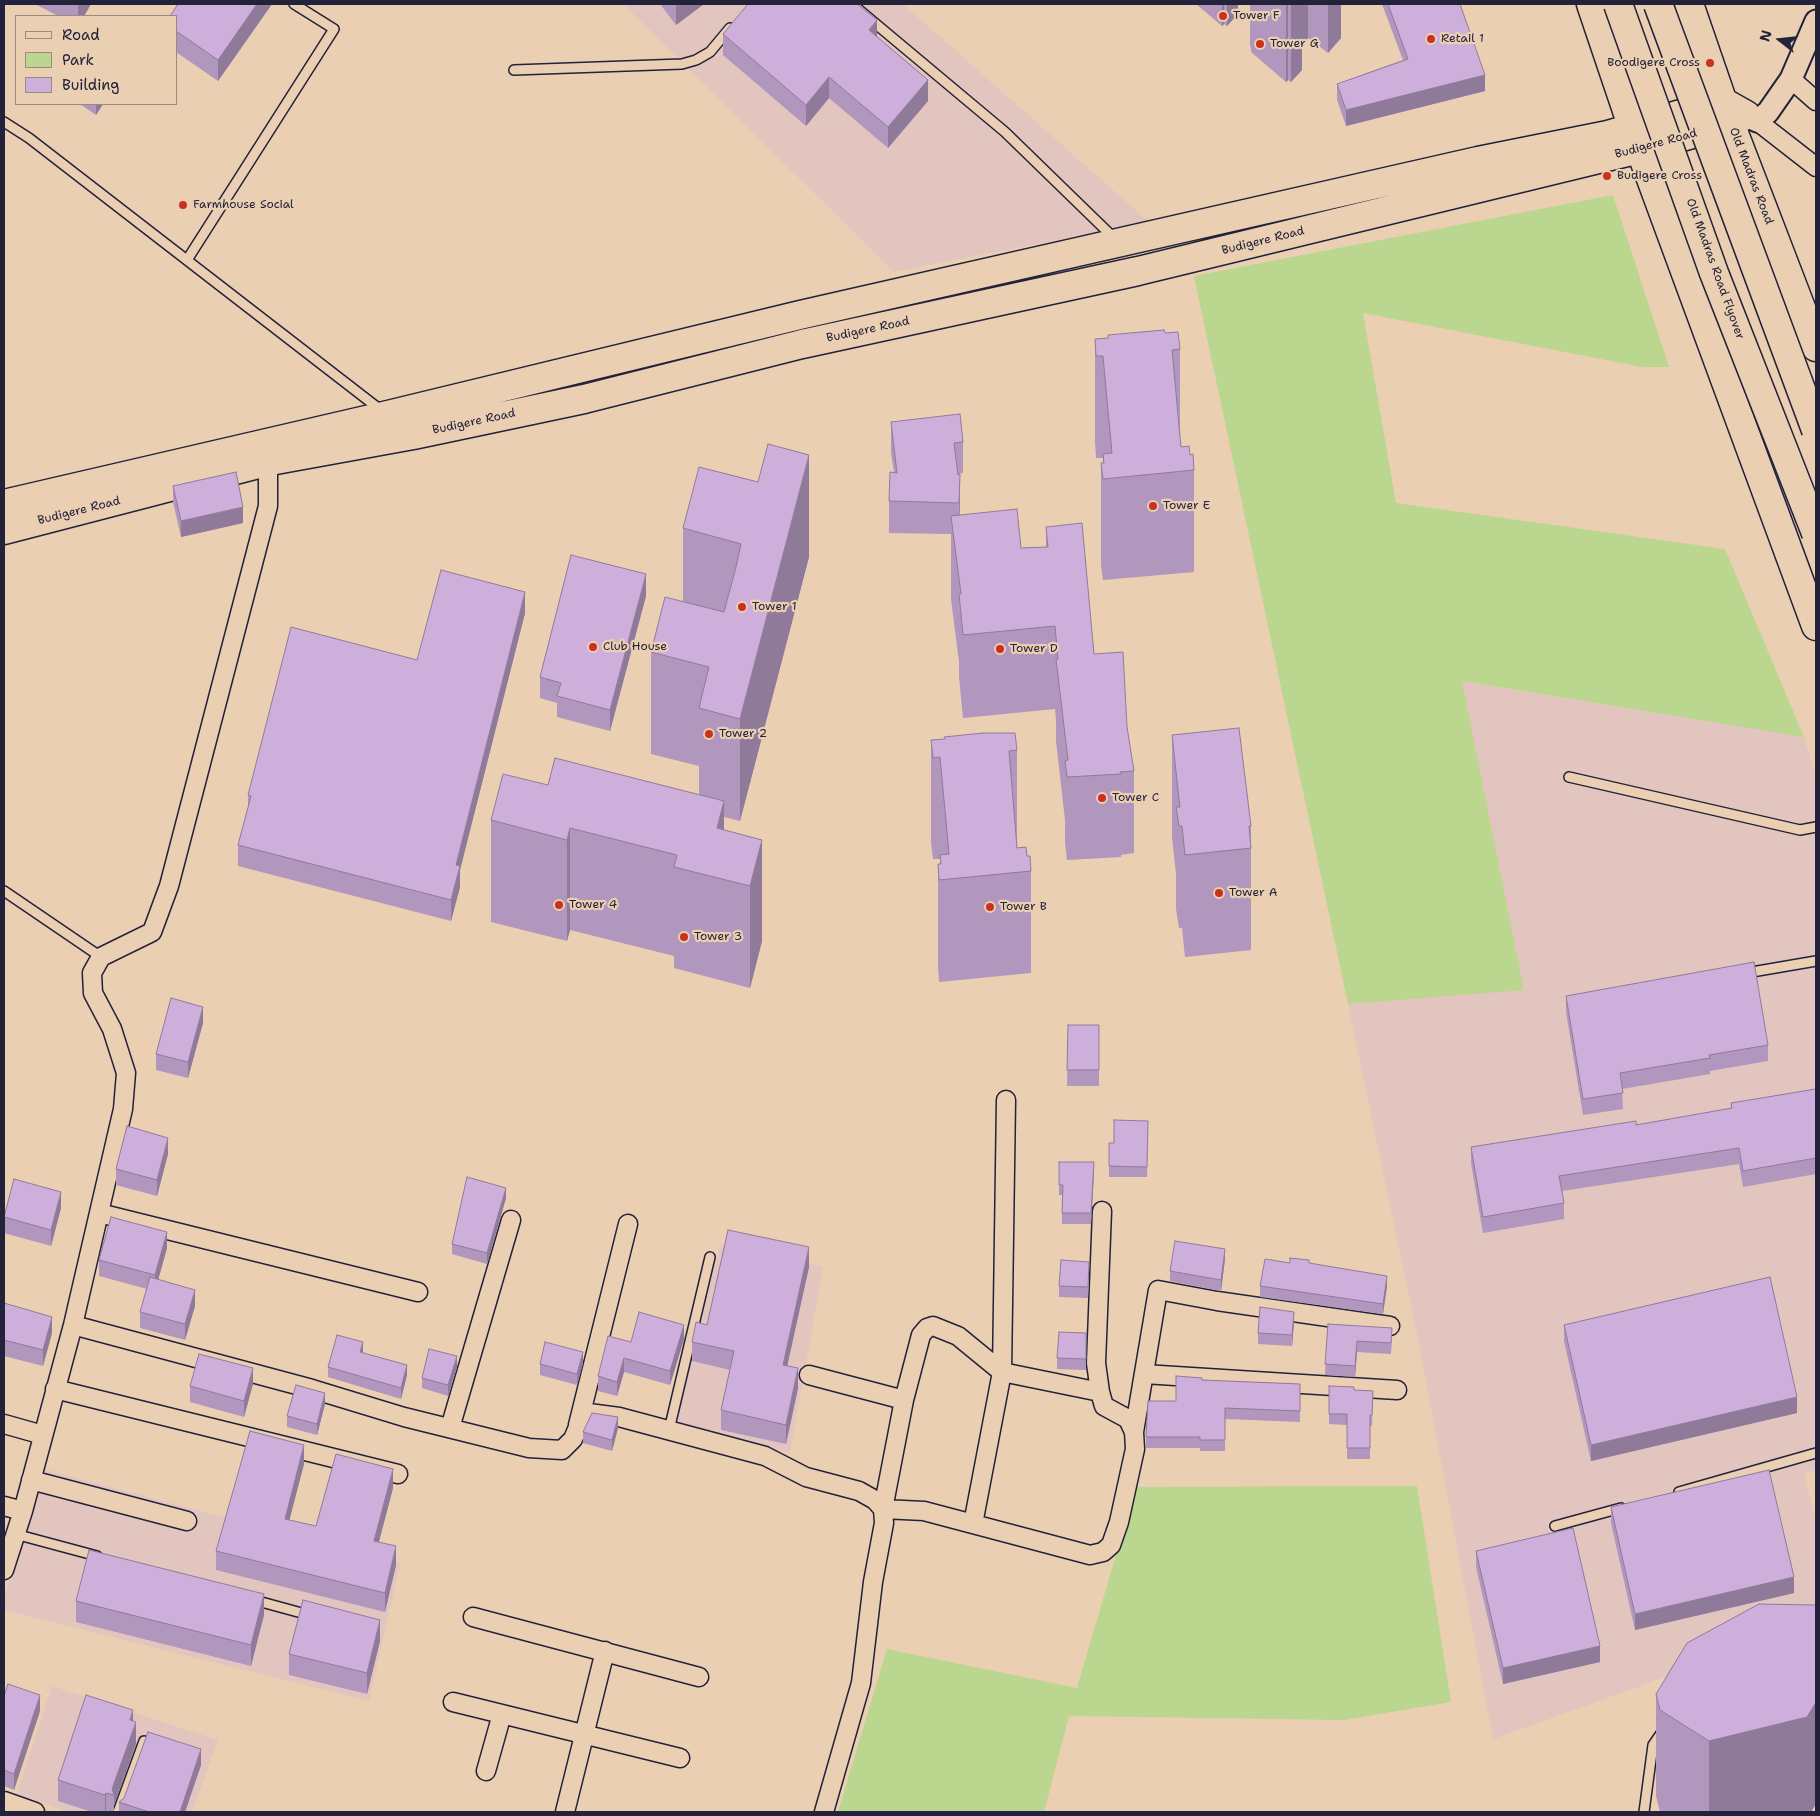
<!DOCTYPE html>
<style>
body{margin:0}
#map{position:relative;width:1820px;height:1816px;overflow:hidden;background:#ebcfb2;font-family:"Shantell Sans",sans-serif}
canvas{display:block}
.frame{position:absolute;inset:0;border:5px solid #22223b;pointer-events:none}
.legend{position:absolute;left:15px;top:15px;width:162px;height:90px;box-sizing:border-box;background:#ebcfb2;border:1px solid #9b8a82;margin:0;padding:6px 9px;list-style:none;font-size:15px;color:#22223b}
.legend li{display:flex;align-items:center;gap:10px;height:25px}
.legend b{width:25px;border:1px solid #9b8a82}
.north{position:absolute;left:1755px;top:15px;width:50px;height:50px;-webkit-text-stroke:4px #ebcfb2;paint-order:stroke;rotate:286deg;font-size:14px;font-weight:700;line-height:20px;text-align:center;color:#22223b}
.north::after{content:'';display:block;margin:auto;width:18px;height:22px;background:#22223b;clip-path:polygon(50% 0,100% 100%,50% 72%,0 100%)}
</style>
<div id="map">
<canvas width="1820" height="1816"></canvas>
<div class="frame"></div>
<ul class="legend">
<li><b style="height:6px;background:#ebcfb2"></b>Road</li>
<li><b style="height:14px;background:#bbd68e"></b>Park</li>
<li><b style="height:14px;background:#ceafdc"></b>Building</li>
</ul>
<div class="north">N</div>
</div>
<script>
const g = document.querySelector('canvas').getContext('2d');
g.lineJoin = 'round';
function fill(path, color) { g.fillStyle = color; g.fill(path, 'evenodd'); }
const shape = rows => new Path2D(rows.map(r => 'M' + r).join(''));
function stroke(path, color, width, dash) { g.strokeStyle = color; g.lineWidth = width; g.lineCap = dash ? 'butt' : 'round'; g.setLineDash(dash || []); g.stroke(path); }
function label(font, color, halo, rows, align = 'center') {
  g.font = font + ' "Shantell Sans",sans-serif'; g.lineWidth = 4.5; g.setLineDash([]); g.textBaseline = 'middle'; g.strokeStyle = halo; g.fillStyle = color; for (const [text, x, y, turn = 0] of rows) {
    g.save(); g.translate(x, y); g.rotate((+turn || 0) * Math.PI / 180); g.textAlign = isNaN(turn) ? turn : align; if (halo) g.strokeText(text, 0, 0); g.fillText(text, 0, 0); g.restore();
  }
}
fill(shape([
 [623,4,903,4,1149,222,894,272],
 [1462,681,1804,737,1816,778,1816,1470,1804,1473,1816,1521,1816,1623,1493,1739,1418,1339,1348,1004,1524,989],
 [720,1244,823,1267,790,1453,676,1422],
 [43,1469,400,1564,369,1701,4,1610,4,1597],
 [52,1686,218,1740,192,1812,68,1812,16,1795]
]), '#e2c5bf');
fill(shape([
 [1613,195,1669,367,1642,367,1363,313,1396,503,1725,549,1804,737,1462,681,1524,990,1348,1004,1194,276],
 [1417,1486,1451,1702,1344,1720,1069,1716,1044,1812,838,1812,887,1649,1077,1688,1136,1487]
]), '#bbd68e');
const service = shape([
 [852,4,1005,132,1114,238],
 [514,70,682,64,696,60,710,52,730,28],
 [4,122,29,138,382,411],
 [187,260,334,29,294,4],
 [1569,777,1800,830,1816,827],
 [4,891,101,957],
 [1746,973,1816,961],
 [669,1430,710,1257],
 [1679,1492,1816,1453],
 [1555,1526,1621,1508],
 [15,1534,97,1556],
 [254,1600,309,1615],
 [118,1812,144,1741],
 [1644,1812,1653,1745,1662,1732]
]);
const minor = shape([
 [1791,79,1816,101],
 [1757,121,1816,167],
 [99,1213,418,1292],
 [73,1325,312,1389,404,1417,529,1448,562,1450,573,1439,581,1420,589,1413,619,1417,765,1456,806,1477,859,1491,875,1500,883,1509],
 [1144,1374,1397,1390],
 [809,1375,904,1400],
 [55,1389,398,1474],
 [4,1424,43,1435],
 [578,1425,628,1224],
 [450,1428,511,1220],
 [1134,1432,1158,1290,1217,1301,1390,1326],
 [31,1480,187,1521],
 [4,1506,23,1511],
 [883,1509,924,1511,1090,1555,1103,1552,1111,1545,1119,1522,1135,1449,1134,1432,1128,1419,1104,1406,1100,1392,1096,1363,1102,1211],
 [973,1524,1002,1372,1006,1100],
 [4,1570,23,1511,73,1325,123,1109,126,1073,112,1029,93,993,92,973,101,957,152,932,169,886,268,506,268,453],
 [473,1617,699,1677],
 [453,1702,680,1758],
 [486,1771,502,1714],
 [4,1801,35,1812],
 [565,1812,605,1651],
 [824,1812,861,1683,873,1582,884,1523,883,1509,904,1400,921,1335,927,1328,933,1326,958,1336,1002,1372,1100,1392]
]);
const tertiary = shape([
 [1746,115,1757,121,1768,112,1791,79,1816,21]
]);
const primary = shape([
 [1591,4,1640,149,1816,626],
 [1689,4,1730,123,1816,347],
 [4,504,388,415,800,315,1478,161,1608,135,1723,102,1746,115],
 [4,530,270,461,413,435,584,399,802,344,1138,271,1640,149,1730,123,1746,115]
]);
stroke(service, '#22223b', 12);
stroke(minor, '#22223b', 21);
stroke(tertiary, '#22223b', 25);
stroke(primary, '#22223b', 31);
stroke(service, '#ebcfb2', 9);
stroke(minor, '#ebcfb2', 18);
stroke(tertiary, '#ebcfb2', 21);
stroke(primary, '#ebcfb2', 28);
const trunkBridge = shape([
 [1618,4,1714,273,1816,533],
 [1658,4,1816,430]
]);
stroke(trunkBridge, '#22223b', 31, []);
stroke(trunkBridge, '#ebcfb2', 28);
fill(shape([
 [35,4,91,4,84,16,58,16],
 [272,4,218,81,176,52,176,16],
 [660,4,704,4,676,25],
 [1196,4,1238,4,1238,14,1227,26,1224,24,1222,26],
 [1250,4,1341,4,1341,38,1328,53,1308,38,1302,44,1302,70,1291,82,1288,80,1286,82,1251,52,1251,48,1250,46],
 [1382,4,1460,4,1485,91,1346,126,1337,100,1337,84,1403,60],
 [723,34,877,37,928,101,888,148,829,98,806,126,723,55],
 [80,104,103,104,96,115],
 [1165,333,1180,349,1180,438,1181,447,1190,455,1194,470,1194,572,1103,580,1101,565,1101,463,1103,463,1103,458,1096,458,1095,441,1095,339],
 [891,422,963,442,963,473,958,474,959,515,1021,548,1046,547,1046,527,1094,654,1127,727,1134,771,1134,853,1121,855,1121,857,1067,860,1065,843,1065,820,1056,741,1056,720,1055,709,963,718,959,677,959,662,951,599,951,534,889,533,889,501,894,472,891,453],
 [173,486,243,523,181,537,173,502],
 [683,528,809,557,740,821,724,817,724,830,762,840,762,941,750,988,674,968,674,956,570,930,567,941,491,922,491,820,548,785,699,795,699,766,651,754,651,652,683,602],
 [646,596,610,731,557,717,557,703,540,698,540,677],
 [525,613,460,870,460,887,451,921,238,866,238,845,248,809,248,795,417,660],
 [1172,735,1251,826,1251,950,1185,957,1182,928,1179,928,1176,909,1176,874,1172,837],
 [931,740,1017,750,1017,848,1027,856,1031,871,1031,973,939,982,938,966,938,864,940,864,940,859,933,859,931,842],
 [1566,996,1768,1045,1768,1061,1710,1071,1710,1074,1622,1089,1623,1109,1583,1115,1566,1012],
 [203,1023,188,1078,156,1070,156,1054],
 [1068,1025,1099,1025,1099,1086,1067,1086],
 [1816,1089,1816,1174,1743,1187,1739,1164,1562,1191,1564,1203,1564,1219,1483,1233,1471,1163,1471,1147,1636,1125,1731,1109,1731,1103],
 [1148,1121,1147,1177,1109,1177,1109,1143,1114,1143],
 [168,1154,157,1196,116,1185,116,1169],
 [1059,1162,1094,1173,1091,1224,1062,1224,1062,1195,1059,1195],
 [506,1198,487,1264,452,1254,452,1244],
 [61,1208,51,1246,4,1233,4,1217],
 [167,1248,158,1280,195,1306,185,1340,140,1328,140,1312,147,1289,99,1276,99,1260],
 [1225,1259,1221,1291,1170,1281,1170,1271],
 [1290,1263,1309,1263,1387,1286,1383,1314,1260,1297,1260,1286],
 [809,1267,787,1366,798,1388,786,1444,721,1430,721,1410,730,1370,692,1361,692,1342,707,1325],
 [1089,1272,1088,1298,1059,1297,1059,1286],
 [4,1303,52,1333,43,1366,4,1356],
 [1294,1323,1292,1346,1258,1344,1258,1333],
 [1328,1324,1392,1339,1391,1354,1357,1352,1355,1377,1325,1375],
 [1564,1325,1797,1413,1591,1461,1564,1341],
 [1086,1333,1086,1370,1057,1369,1057,1358],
 [684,1339,670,1385,624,1372,617,1396,598,1391,598,1376,631,1342],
 [363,1353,407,1375,401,1399,328,1377,328,1367],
 [583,1363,577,1385,540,1375,540,1364],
 [457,1367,448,1396,422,1388,422,1378],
 [1202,1380,1300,1384,1300,1422,1225,1419,1225,1451,1200,1451,1200,1448,1146,1448,1146,1437,1176,1401],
 [253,1384,244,1417,190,1402,190,1386],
 [1354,1390,1373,1391,1372,1426,1370,1426,1370,1459,1347,1459,1347,1425,1329,1424,1329,1414],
 [325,1404,317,1435,287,1427,287,1416],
 [618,1428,612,1451,583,1443,583,1432],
 [304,1464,289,1520,316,1526,393,1488,379,1542,396,1565,385,1612,216,1570,216,1551],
 [1611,1507,1794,1593,1635,1630,1611,1523],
 [1476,1551,1600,1662,1503,1684,1476,1567],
 [76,1601,264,1615,251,1666,76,1622],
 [380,1641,367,1694,289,1675,289,1654],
 [1656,1694,1811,1812,1660,1812,1656,1796],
 [4,1696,40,1711,14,1790,4,1786],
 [133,1721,136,1744,114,1805,114,1812,92,1812,58,1801,58,1780],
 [201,1765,185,1812,119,1812,119,1802]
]), '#b196bd');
fill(shape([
 [80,4,91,4,84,16,78,16,78,6],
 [257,4,272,4,218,81,218,60],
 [676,4,704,4,676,25],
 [1222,4,1224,4,1224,24,1222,26],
 [1227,4,1238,4,1238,14,1227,26],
 [1286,4,1288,4,1288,80,1286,82],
 [1291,4,1308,4,1308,38,1302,44,1302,70,1291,82],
 [1328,4,1341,4,1341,38,1328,53],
 [877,20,877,41,869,30],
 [1485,75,1485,91,1346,126,1346,110],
 [829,77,829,98,806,126,806,105],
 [928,80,928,101,888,148,888,127],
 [96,104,103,104,96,115],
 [809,455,809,557,740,821,740,719],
 [960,474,960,505,959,534,959,503],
 [243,507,243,523,181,537,181,521],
 [646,574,646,596,610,731,610,710],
 [525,592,525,613,460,870,460,887,451,921,451,900,456,865],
 [724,801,724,879,717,828],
 [570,828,570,930,567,941,567,840],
 [762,840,762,941,750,988,750,886],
 [203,1007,203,1023,188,1078,188,1062],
 [168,1138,168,1154,157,1196,157,1180],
 [1094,1162,1094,1173,1091,1224,1091,1213],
 [506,1188,506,1198,487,1264,487,1253],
 [61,1192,61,1208,51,1246,51,1230],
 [167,1232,167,1248,155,1291,155,1275],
 [809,1247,809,1267,783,1385,783,1365],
 [1225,1249,1225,1259,1221,1291,1221,1280],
 [1387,1276,1387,1286,1383,1314,1383,1304],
 [195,1290,195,1306,185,1340,185,1324],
 [1294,1312,1294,1323,1292,1346,1292,1335],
 [52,1317,52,1333,43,1366,43,1350],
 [684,1325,684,1339,670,1385,670,1371],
 [1357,1341,1357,1352,1355,1377,1355,1366],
 [363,1342,363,1352,360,1352],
 [583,1352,583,1363,577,1385,577,1374],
 [457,1356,457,1367,448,1396,448,1385],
 [624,1358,624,1372,617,1396,617,1382],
 [407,1365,407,1375,401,1399,401,1388],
 [253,1368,253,1384,244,1417,244,1401],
 [798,1368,798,1388,786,1444,786,1425],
 [325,1393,325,1404,317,1435,317,1424],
 [1797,1397,1797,1413,1591,1461,1591,1445],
 [618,1417,618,1428,612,1451,612,1440],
 [304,1445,304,1464,285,1537,285,1519],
 [393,1469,393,1488,374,1560,374,1541],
 [396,1546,396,1565,385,1612,385,1593],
 [1794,1577,1794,1593,1635,1630,1635,1614],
 [264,1594,264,1615,251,1666,251,1645],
 [380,1620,380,1641,367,1694,367,1673],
 [1600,1646,1600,1662,1503,1684,1503,1668],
 [40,1695,40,1711,14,1790,14,1774],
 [1816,1702,1816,1804,1811,1812,1709,1812,1709,1741],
 [133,1710,133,1731,136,1722,136,1744,114,1805,114,1795,112,1789],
 [201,1749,201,1765,185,1812,180,1812],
 [106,1793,106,1812,105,1812,105,1795]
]), '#907a9a');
const building = shape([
 [178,4,257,4,218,60,176,31,176,16,170,16,178,4],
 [748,4,857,4,877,20,869,30,928,80,888,127,829,77,806,105,723,34,748,4],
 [1388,4,1460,4,1485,75,1346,110,1337,84,1408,59,1388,4],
 [1164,330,1165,333,1178,332,1180,349,1172,350,1181,447,1189,446,1190,455,1193,454,1194,470,1103,479,1101,463,1104,463,1103,454,1112,453,1103,356,1096,356,1095,339,1108,338,1108,335,1164,330],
 [960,414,963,442,954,443,958,475,960,474,959,503,889,501,890,472,897,473,891,422,960,414],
 [768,444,809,455,740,719,699,708,709,667,651,652,665,597,724,612,736,567,741,544,683,528,699,467,758,482,768,444],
 [236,472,243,507,181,521,173,486,236,472],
 [1017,509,1021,548,1048,547,1046,527,1082,523,1094,654,1123,652,1127,727,1134,771,1120,772,1121,774,1067,777,1065,761,1068,760,1056,659,1058,659,1055,626,963,635,959,594,961,594,951,516,1017,509],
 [571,555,646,574,610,710,557,696,561,683,540,677,571,555],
 [441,570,525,592,456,865,460,866,451,900,238,845,251,796,248,795,291,627,417,660,441,570],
 [1239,728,1251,826,1249,826,1251,848,1185,855,1182,826,1179,826,1176,807,1180,807,1179,799,1172,735,1239,728],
 [983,733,1015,733,1017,750,1009,751,1017,848,1026,847,1027,856,1030,856,1031,871,939,880,938,864,941,864,940,855,949,854,940,757,933,758,931,740,945,739,944,737,983,733],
 [555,758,724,801,717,828,762,840,750,886,674,867,677,855,570,828,567,840,491,820,503,774,548,785,555,758],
 [1754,962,1768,1045,1709,1055,1710,1058,1620,1073,1623,1093,1583,1099,1566,996,1754,962],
 [171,998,203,1007,188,1062,156,1054,171,998],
 [1068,1025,1099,1025,1099,1070,1067,1070,1068,1025],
 [1816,1089,1816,1158,1743,1171,1739,1148,1559,1176,1564,1203,1483,1217,1471,1147,1636,1121,1636,1125,1732,1108,1731,1103,1816,1089],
 [1114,1120,1148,1121,1147,1167,1109,1166,1109,1143,1114,1143,1114,1120],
 [127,1126,168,1138,157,1180,116,1169,127,1126],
 [1059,1162,1094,1162,1091,1213,1062,1213,1063,1185,1059,1185,1059,1162],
 [467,1177,506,1188,487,1253,452,1244,467,1177],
 [14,1179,61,1192,51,1230,4,1217,14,1179],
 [111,1217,167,1232,155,1275,99,1260,111,1217],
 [728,1230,809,1247,783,1365,798,1368,786,1425,721,1410,734,1351,692,1342,696,1322,707,1325,728,1230],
 [1175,1241,1225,1249,1221,1280,1170,1271,1175,1241],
 [1290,1258,1309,1260,1309,1263,1387,1276,1383,1304,1260,1286,1265,1259,1290,1263,1290,1258],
 [1061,1260,1089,1262,1088,1287,1059,1286,1061,1260],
 [150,1277,195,1290,185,1324,140,1312,150,1277],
 [1770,1277,1797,1397,1591,1445,1564,1325,1770,1277],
 [4,1303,52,1317,43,1350,4,1340,4,1303],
 [1260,1307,1294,1312,1292,1335,1258,1333,1260,1307],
 [639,1312,684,1325,670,1371,624,1358,617,1382,598,1376,608,1336,631,1342,639,1312],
 [1328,1324,1392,1328,1391,1343,1357,1341,1355,1366,1325,1364,1328,1324],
 [1059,1332,1086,1333,1086,1359,1057,1358,1059,1332],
 [337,1335,363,1342,360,1352,407,1365,401,1388,328,1367,337,1335],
 [545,1342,583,1352,577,1374,540,1364,545,1342],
 [429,1349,457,1356,448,1385,422,1378,429,1349],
 [199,1354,253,1368,244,1401,190,1386,199,1354],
 [1176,1376,1202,1378,1202,1380,1300,1384,1300,1411,1225,1408,1225,1440,1200,1440,1200,1437,1146,1437,1148,1401,1176,1401,1176,1376],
 [296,1385,325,1393,317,1424,287,1416,296,1385],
 [1329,1386,1354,1387,1354,1390,1373,1391,1372,1415,1370,1415,1370,1448,1347,1448,1347,1414,1329,1414,1329,1386],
 [592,1413,618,1417,612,1440,583,1432,592,1413],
 [250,1431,304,1445,285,1519,316,1526,336,1454,393,1469,374,1541,396,1546,385,1593,216,1551,250,1431],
 [1769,1470,1794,1577,1635,1614,1611,1507,1769,1470],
 [1573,1528,1600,1646,1503,1668,1476,1551,1573,1528],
 [89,1550,264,1594,251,1645,76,1601,89,1550],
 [303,1600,380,1620,367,1673,289,1654,303,1600],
 [1759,1604,1816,1605,1816,1702,1807,1717,1709,1741,1660,1710,1656,1694,1687,1643,1759,1604],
 [8,1684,40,1695,14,1774,4,1770,4,1696,8,1684],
 [86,1695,133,1710,130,1720,136,1722,112,1789,114,1795,106,1793,105,1795,58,1780,86,1695],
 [148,1732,201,1749,180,1812,149,1812,119,1802,124,1798,148,1732]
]);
fill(building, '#ceafdc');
stroke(building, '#907a9a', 1);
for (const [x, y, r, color] of [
 [1223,16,5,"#c8321e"],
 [1431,39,5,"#c8321e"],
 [1260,44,5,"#c8321e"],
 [1710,63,5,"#c8321e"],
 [1607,176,5,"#c8321e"],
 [183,205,5,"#c8321e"],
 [1153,506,5,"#c8321e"],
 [742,607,5,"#c8321e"],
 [593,647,5,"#c8321e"],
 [1000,649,5,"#c8321e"],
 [709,734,5,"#c8321e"],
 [1102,798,5,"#c8321e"],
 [1219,893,5,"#c8321e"],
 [559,905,5,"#c8321e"],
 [990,907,5,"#c8321e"],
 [684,937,5,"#c8321e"]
]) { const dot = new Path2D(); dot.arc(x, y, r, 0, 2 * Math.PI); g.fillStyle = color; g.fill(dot); stroke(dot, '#ebcfb2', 2); }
label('12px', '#22223b', '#ebcfb2', [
 ["Tower F",1233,16],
 ["Retail 1",1441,39],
 ["Tower G",1270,44],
 ["Boodigere Cross",1700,63,"right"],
 ["Budigere Cross",1617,176],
 ["Farmhouse Social",193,205],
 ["Tower E",1163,506],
 ["Tower 1",752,607],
 ["Club House",603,647],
 ["Tower D",1010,649],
 ["Tower 2",719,734],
 ["Tower C",1112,798],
 ["Tower A",1229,893],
 ["Tower 4",569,905],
 ["Tower B",1000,907],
 ["Tower 3",694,937]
], 'left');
label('12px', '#22223b', '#ebcfb2', [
 ["Budigere Road",1656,144,-15],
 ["Old Madras Road",1751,176,69],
 ["Budigere Road",1263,241,-14],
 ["Old Madras Road Flyover",1715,269,70],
 ["Budigere Road",868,330,-12],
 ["Budigere Road",474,422,-12],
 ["Budigere Road",79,511,-14]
]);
</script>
